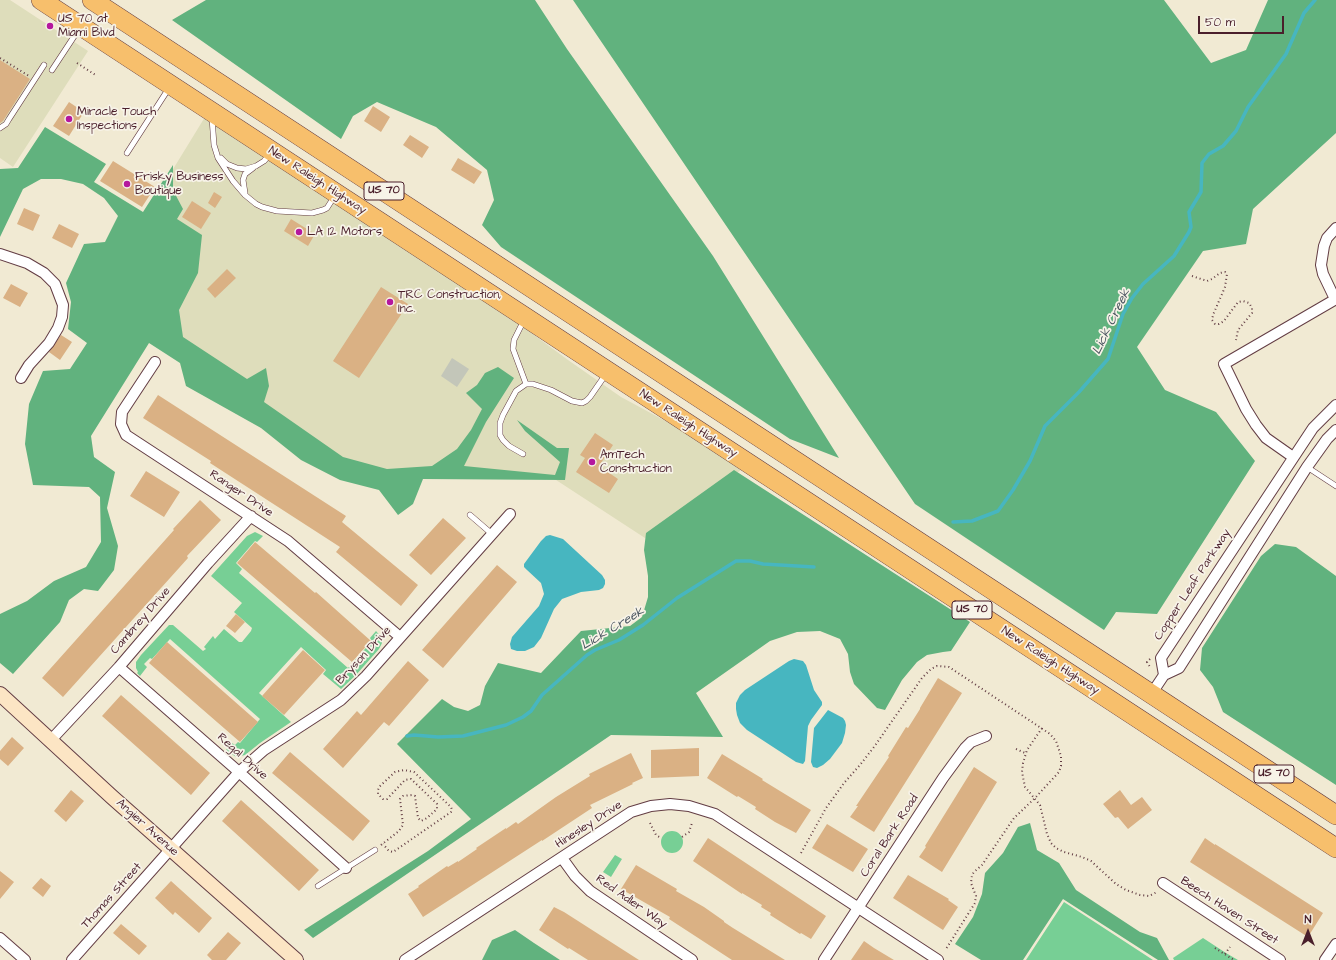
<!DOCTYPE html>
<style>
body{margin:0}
#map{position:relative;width:1336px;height:960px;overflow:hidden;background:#f1ead3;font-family:"Architects Daughter",sans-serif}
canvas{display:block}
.north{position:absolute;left:1288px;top:912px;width:40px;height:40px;-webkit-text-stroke:3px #f7f3e8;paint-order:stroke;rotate:0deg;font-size:11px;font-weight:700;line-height:16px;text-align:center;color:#4a1f2b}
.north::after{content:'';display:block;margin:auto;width:14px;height:18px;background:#4a1f2b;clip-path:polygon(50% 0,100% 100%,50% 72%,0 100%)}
.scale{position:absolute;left:1198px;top:16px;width:86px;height:18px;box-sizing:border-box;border:2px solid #4a1f2b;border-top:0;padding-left:5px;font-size:12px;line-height:14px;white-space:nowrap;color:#4a1f2b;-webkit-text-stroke:3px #f7f3e8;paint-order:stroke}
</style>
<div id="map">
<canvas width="1336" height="960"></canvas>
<div class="north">N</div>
<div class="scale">50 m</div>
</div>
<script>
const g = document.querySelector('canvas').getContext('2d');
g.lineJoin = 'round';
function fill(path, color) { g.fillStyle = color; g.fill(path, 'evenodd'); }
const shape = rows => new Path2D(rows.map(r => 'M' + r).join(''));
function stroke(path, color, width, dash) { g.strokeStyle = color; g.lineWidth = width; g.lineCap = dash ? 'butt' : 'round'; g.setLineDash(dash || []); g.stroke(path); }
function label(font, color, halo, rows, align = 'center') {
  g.font = font + ' "Architects Daughter",sans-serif'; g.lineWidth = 3.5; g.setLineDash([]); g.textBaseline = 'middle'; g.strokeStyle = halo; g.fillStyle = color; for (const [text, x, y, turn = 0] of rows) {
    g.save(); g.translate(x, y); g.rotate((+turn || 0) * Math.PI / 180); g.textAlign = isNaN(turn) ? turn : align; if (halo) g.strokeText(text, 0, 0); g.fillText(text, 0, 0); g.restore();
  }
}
fill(shape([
 [0,0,10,0,88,51,13,167,0,158],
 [205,117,526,329,568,360,621,397,684,431,741,470,645,538,553,478,348,476,180,355,174,223,167,179]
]), '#deddbb');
fill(shape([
 [452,358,469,369,457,387,441,376]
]), '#c3c6b9');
fill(shape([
 [255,532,263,536,257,542,255,541,236,563,242,569,239,573,348,668,372,641,370,638,376,631,382,638,382,643,379,649,356,675,341,689,323,674,326,670,301,647,259,693,291,722,260,743,245,755,236,757,226,750,232,743,235,745,238,742,240,743,260,719,170,639,152,659,150,658,144,664,147,667,140,676,137,673,138,672,136,668,136,662,141,655,169,625,173,625,203,651,206,649,204,647,213,636,215,639,224,629,239,642,242,642,251,631,252,628,234,612,242,603,211,576,247,536],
 '661 842a11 11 0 1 1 22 0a11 11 0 1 1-22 0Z',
 [615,855,622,859,611,877,603,872],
 [1064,902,1153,960,1026,960],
 [1203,938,1226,953,1238,960,1174,960,1173,958]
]), '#77cf95');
fill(shape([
 [206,0,535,0,567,49,713,256,839,458,790,439,501,247,482,225,494,200,487,170,436,127,377,102,353,116,341,139,172,20],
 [573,0,1164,0,1211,63,1246,50,1268,0,1336,0,1336,133,1253,209,1246,244,1203,251,1137,347,1165,390,1216,412,1255,461,1157,614,1116,612,1104,630,915,504],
 [45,127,106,164,94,182,143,212,173,165,173,190,183,209,177,219,202,235,198,273,179,310,183,337,247,379,266,368,269,386,264,402,343,457,387,469,432,466,457,449,471,430,482,409,466,393,477,385,485,373,498,367,514,378,486,422,464,466,555,475,560,462,525,431,517,420,557,448,569,448,565,480,423,479,413,504,398,515,379,490,340,480,301,460,261,428,186,386,180,363,149,343,91,436,94,457,115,472,107,508,118,546,114,570,98,591,84,589,69,600,60,622,13,674,0,663,0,614,27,601,54,581,86,567,101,542,100,497,89,487,33,485,25,444,29,404,43,371,70,369,87,343,68,329,71,302,66,283,84,244,105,242,118,216,104,198,83,184,61,179,41,179,23,189,0,237,0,169,18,168],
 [734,470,970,622,951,651,943,652,927,655,917,662,902,680,885,710,877,708,854,684,850,672,848,654,840,639,820,631,797,632,770,641,696,693,723,737,611,735,313,938,304,930,428,851,471,819,397,744,442,699,454,707,468,711,480,705,485,686,498,663,541,673,581,631,630,626,642,617,648,597,648,576,644,550,646,533],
 [1275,544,1296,547,1336,576,1336,785,1223,712,1213,687,1200,670,1202,648,1261,556],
 [1030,823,1037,850,1059,863,1076,890,1140,932,1157,938,1169,960,1158,960,1063,899,1023,960,981,960,955,944,973,917,982,894,985,873,1003,853,1018,827],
 [515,930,534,943,560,960,482,960,492,940]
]), '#61b27e');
fill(shape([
 [550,535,563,539,602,575,605,580,605,584,603,588,599,590,581,592,562,599,554,609,541,638,534,647,525,651,517,651,511,649,510,644,512,637,539,606,544,594,541,583,527,570,524,567,524,564,541,541,546,536],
 [794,659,803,661,806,665,814,690,822,702,822,705,811,720,808,726,805,761,803,764,796,762,747,730,740,723,737,715,736,709,736,703,740,695,745,690,789,661],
 [828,710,843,718,845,721,846,725,845,733,842,743,830,759,823,765,817,768,813,767,811,762,814,728]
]), '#47b6c0');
stroke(shape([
 [953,522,972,521,998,511,1013,490,1030,461,1045,426,1079,392,1108,359,1123,314,1132,298,1143,284,1174,256,1189,232,1191,227,1189,212,1201,192,1202,163,1209,154,1223,146,1236,131,1248,107,1286,54,1304,13,1315,0],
 [407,736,414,735,438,737,463,736,506,725,523,717,531,711,542,695,587,655,595,650,619,640,643,625,677,598,736,561,750,561,763,564,814,567]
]), '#47b6c0', 3.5);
fill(shape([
 [0,60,30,79,3,121,0,123],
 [69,102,84,112,69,136,53,126],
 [373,106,390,117,381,132,364,121],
 [410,135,429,147,422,158,403,145],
 [458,158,482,172,474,184,451,170],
 [113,161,155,187,142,207,100,181],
 [214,192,222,197,215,208,208,203],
 [192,201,211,213,201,229,182,217],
 [24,208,40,215,33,231,17,224],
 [291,219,315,234,308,246,284,231],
 [59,224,79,234,72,248,52,238],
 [227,269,236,278,215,298,207,289],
 [11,284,28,293,20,307,3,298],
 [381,287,408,304,359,378,333,361],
 [61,335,72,342,60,360,49,352],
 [158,395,346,516,342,522,418,585,401,606,336,552,340,547,210,463,211,461,143,418],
 [595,433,613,445,599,466,618,479,609,493,576,472,585,458,580,455],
 [146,471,180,492,164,517,130,496],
 [200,500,221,520,187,556,188,558,63,697,42,678,174,530,173,529],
 [443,518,466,538,431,575,409,555],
 [255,542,315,593,316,592,371,641,352,662,237,563],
 [497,565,517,582,443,668,422,650],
 [236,614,245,622,235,633,226,626],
 [167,642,258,722,240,742,149,663],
 [303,650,325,670,284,715,262,696],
 [408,661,429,680,389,726,384,722,343,768,323,749,357,711,361,715],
 [938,678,962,693,874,832,850,817,858,806,856,806,889,757,888,756,906,727,908,728,920,709,920,708],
 [121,695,210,773,191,795,102,716],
 [12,737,24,748,8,766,0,759,0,751],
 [699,748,699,776,651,778,651,750],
 [290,752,370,821,353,841,272,773],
 [631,753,643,778,632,783,633,784,590,805,592,808,542,841,542,840,423,917,408,894,419,887,418,886,447,866,448,867,458,861,458,862,477,849,476,848,506,828,506,829,516,822,518,824,556,797,590,776,589,774],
 [722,754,763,779,762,780,811,810,796,833,775,822,755,809,756,807,738,796,737,797,707,778],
 [974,767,997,782,942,872,919,857,926,847,925,846],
 [71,790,84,801,66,822,54,811],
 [1120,790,1131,805,1142,797,1152,810,1128,829,1118,817,1115,818,1103,804],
 [241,800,319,870,299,891,222,821],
 [827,824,868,849,853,872,812,848],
 [708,838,826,916,811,939,801,933,800,934,770,915,771,913,761,907,762,905,742,893,742,894,693,861],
 [1205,838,1215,845,1215,844,1323,913,1308,937,1190,862],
 [636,865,677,889,676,891,704,907,724,921,724,922,733,928,785,960,732,960,669,919,670,917,621,889],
 [0,871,14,882,0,899],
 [908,875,949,899,948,900,958,907,943,930,893,898],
 [41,878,51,886,43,897,32,888],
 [171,881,212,918,199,933,175,912,173,915,155,898],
 [554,907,564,912,639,960,588,960,569,948,568,949,539,930],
 [121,924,147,946,139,955,113,933],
 [228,932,241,943,226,960,212,960,207,955],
 [864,941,874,948,894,960,851,960]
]), '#dab184');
const lane = shape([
 [52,70,79,29],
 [212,118,214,145,218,158,233,181,245,195,256,204,262,207,277,211,312,213,323,210,327,208,334,197],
 [0,128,6,124,9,119,44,65],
 [127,153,169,88],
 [221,158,227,164,237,168,246,169,256,166,264,161,271,153],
 [245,193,243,180,245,174,253,168],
 [524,320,514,340,513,349,526,384],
 [523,454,509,446,503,440,500,435,500,423,503,415,516,391,526,384,533,384,551,390,572,401,582,403,586,401,590,397,606,374],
 [1307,467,1336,486],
 [470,515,492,534],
 [318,886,375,850]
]);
const street = shape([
 [0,254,27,263,44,273,55,284,63,305,62,317,58,328,49,343,29,365,21,378],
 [1335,299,1323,274,1321,265,1324,246,1327,238,1336,228],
 [155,362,122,412,121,424,126,435,288,541,400,637],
 [1293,457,1266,438,1256,425,1246,409,1224,364,1336,299],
 [119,667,239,772,346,868],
 [1164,675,1161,658,1313,428,1336,405],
 [1164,675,1179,668,1307,467,1327,439,1336,430],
 [1152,693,1164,675],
 [50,741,119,667,208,563,251,516],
 [562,858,575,876,590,891,692,960],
 [1163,883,1280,960],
 [0,938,25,960],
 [72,960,239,772,264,750,341,700,366,676,510,514],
 [405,960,631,812,651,806,670,804,689,806,715,814,938,960],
 [824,960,943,778,965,748,971,742,986,736],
 [1325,960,1336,944]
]);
const secondary = shape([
 [0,694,112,797,296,960]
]);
const highway = shape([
 [41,0,1336,848],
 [92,0,1336,815]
]);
stroke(lane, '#633d44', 6);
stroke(street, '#633d44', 12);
stroke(secondary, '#633d44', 16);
stroke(highway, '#633d44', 20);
stroke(shape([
 [0,58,29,76],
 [77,63,97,76],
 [1192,276,1207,281,1212,279,1220,273,1225,272,1227,274,1225,287,1213,315,1212,320,1215,324,1219,324,1224,321,1238,302,1243,301,1249,303,1252,308,1252,313,1238,330,1236,340],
 [1150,659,1147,662,1150,667],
 [1042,728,1027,750,1023,763,1022,772,1025,787,1040,805,1047,834,1051,843,1056,848,1064,852,1082,857,1091,861,1116,884,1126,890,1140,895,1149,896,1157,892],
 [1016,749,1025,753],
 [650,823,656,835,661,838],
 [682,837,689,832,692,823],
 [381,845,399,831,403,825,400,799,403,796,412,795,415,796,418,818,421,821,427,818,437,809,437,804,434,801,411,779,405,780,387,799,383,799,378,794,378,790,379,787,395,772,404,770,414,772,451,807,452,810,451,812,393,852,389,851,383,844],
 [801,853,826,808,844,783,860,765,874,747,922,678,931,669,937,666,949,667,1032,722,1050,734,1056,741,1061,756,1061,766,1059,772,1035,798,1014,818,982,865,974,872,972,875,971,883,976,896,975,903,946,949],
 [1215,948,1234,960],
 [1225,954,1230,947]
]), '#633d44', 2, [1, 3]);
stroke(lane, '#fff', 5);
stroke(street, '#fff', 10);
stroke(secondary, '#fce5c4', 14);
stroke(highway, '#f7bf6c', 19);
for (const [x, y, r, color] of [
 [50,26,4,"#b5179e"],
 [69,119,4,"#b5179e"],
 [127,184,4,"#b5179e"],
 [299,232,4,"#b5179e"],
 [390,302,4,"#b5179e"],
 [592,462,4,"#b5179e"]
]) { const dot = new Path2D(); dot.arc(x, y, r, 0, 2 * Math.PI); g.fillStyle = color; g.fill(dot); stroke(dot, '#f7f3e8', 1.5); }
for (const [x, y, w] of [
 [384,191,40],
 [972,610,40],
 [1274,774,40]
]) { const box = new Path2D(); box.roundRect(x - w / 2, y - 9, w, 18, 3); g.fillStyle = '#f7f3e8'; g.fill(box); stroke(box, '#4a1f2b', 1); }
label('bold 11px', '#4a1f2b', null, [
 ["US 70",384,191],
 ["US 70",972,610],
 ["US 70",1274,774]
]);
label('12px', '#4a1f2b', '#f7f3e8', [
 ["US 70 at",58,19],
 ["Miami Blvd",58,33],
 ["Miracle Touch",77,112],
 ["Inspections",77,126],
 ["Frisky Business",135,177],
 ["Boutique",135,191],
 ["LA 12 Motors",307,232],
 ["TRC Construction,",398,295],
 ["Inc.",398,309],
 ["AmTech",600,455],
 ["Construction",600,469]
], 'left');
label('12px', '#4a1f2b', '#f7f3e8', [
 ["New Raleigh Highway",317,181,33],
 ["New Raleigh Highway",688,424,33],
 ["Ranger Drive",241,494,34],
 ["Copper Leaf Parkway",1193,585,-57],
 ["Cambrey Drive",141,621,-49],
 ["Bryson Drive",364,656,-47],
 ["New Raleigh Highway",1050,661,33],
 ["Regal Drive",242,757,42],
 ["Hinesley Drive",589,825,-33],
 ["Angier Avenue",147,828,42],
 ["Coral Bark Road",890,836,-57],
 ["Thomas Street",112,896,-48],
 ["Red Adler Way",631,902,35],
 ["Beech Haven Street",1229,911,33]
]);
label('italic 13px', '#49545f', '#f7f3e8', [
 ["Lick Creek",1112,322,-64],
 ["Lick Creek",613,629,-31]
]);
</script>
